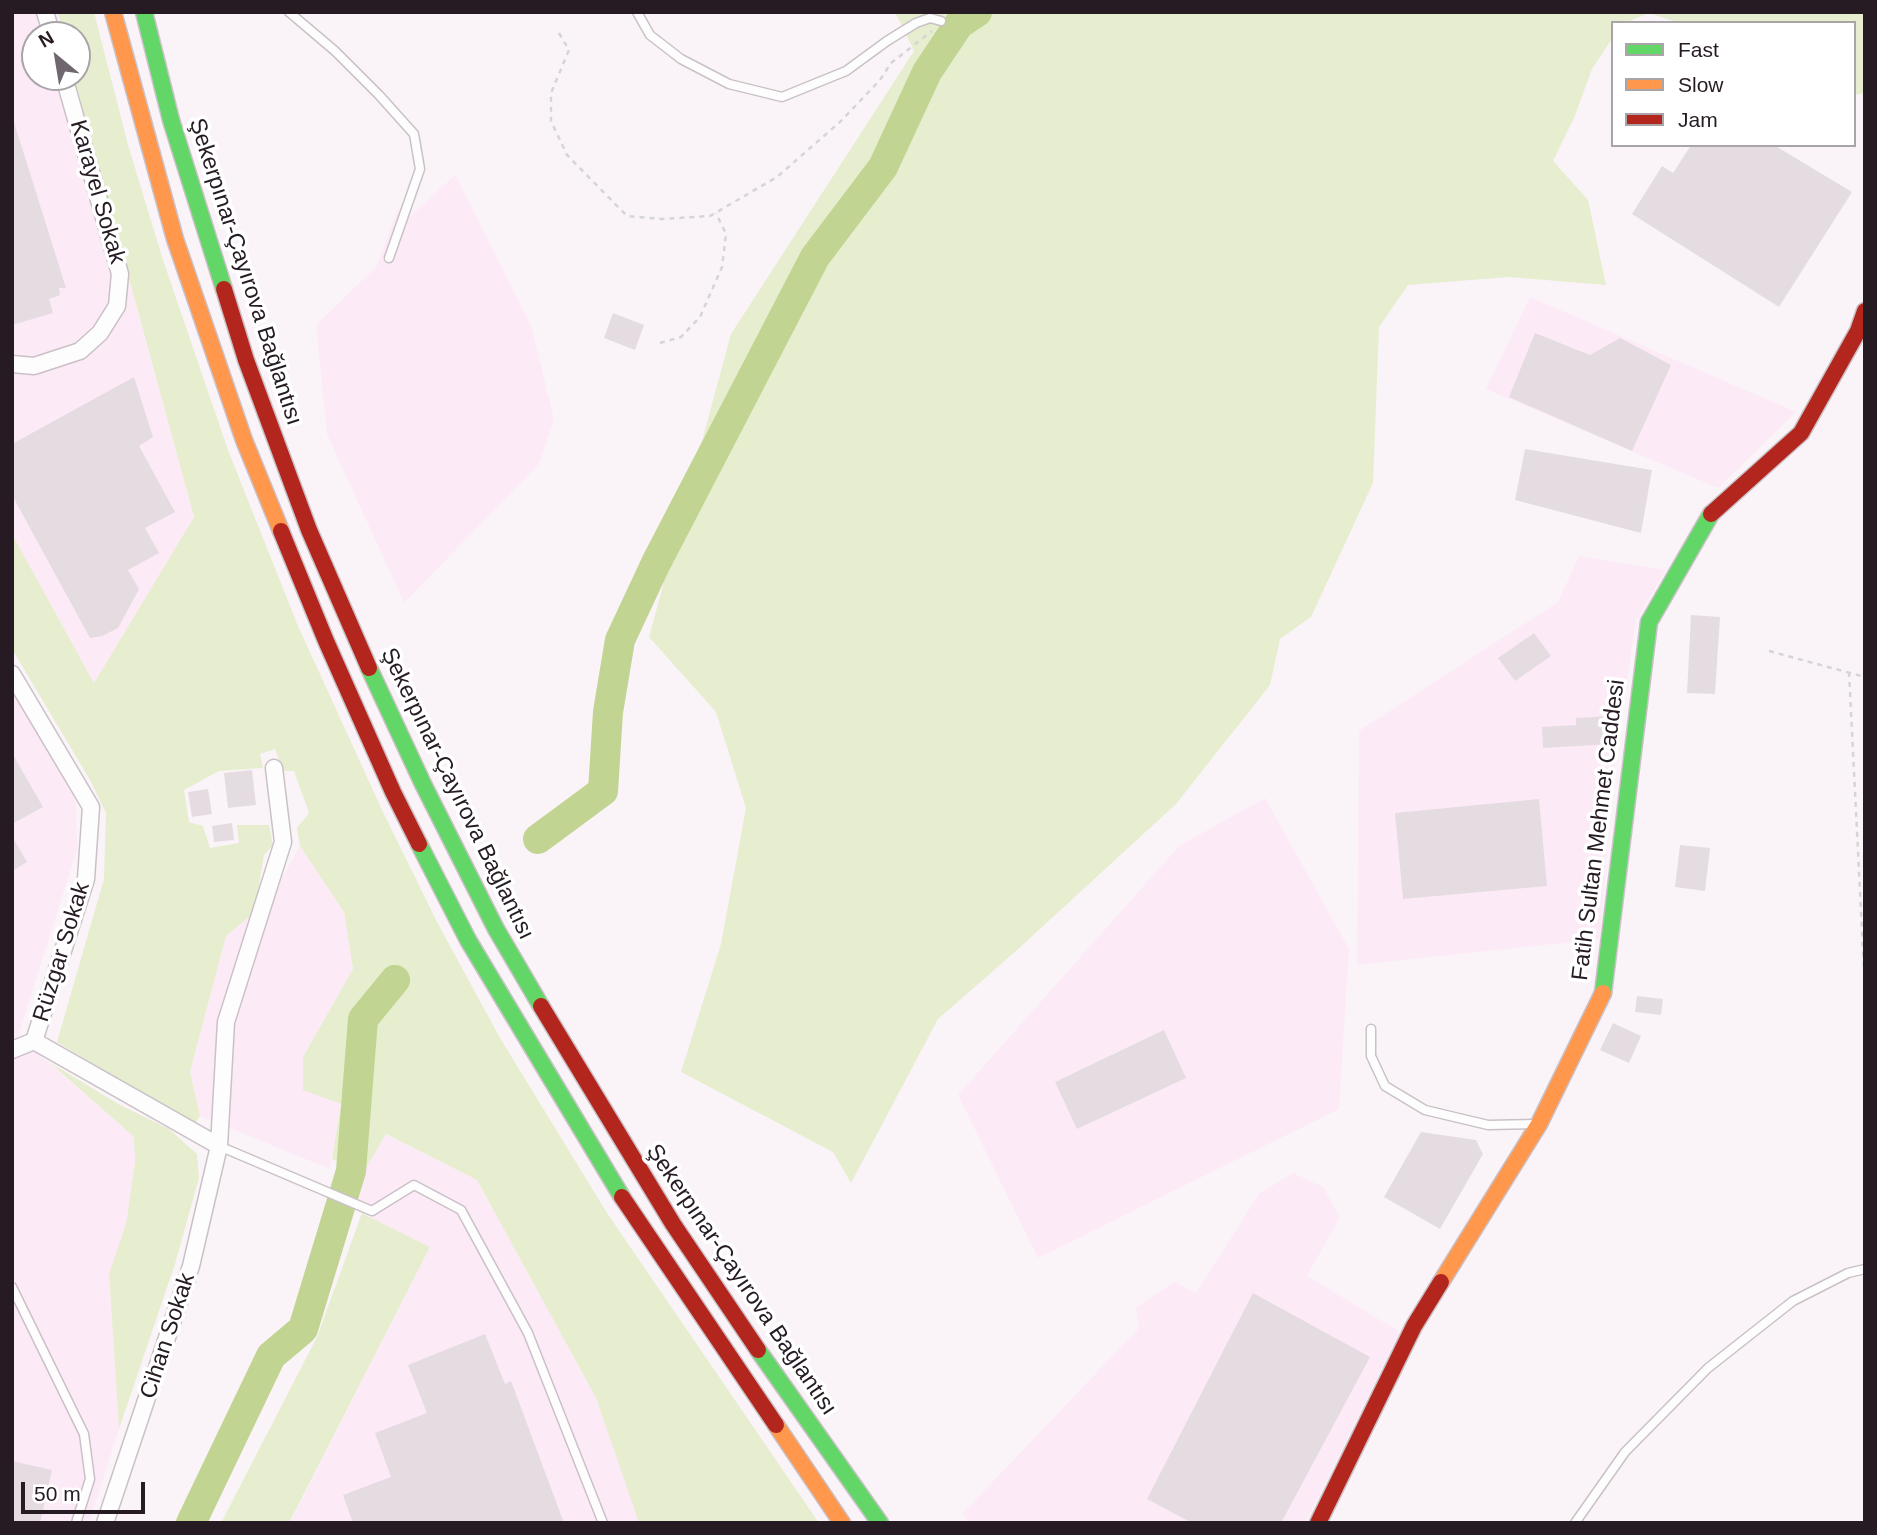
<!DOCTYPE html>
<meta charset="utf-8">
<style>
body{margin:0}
#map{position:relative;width:1877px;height:1535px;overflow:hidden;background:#faf4f8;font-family:Helvetica,sans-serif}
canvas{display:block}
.frame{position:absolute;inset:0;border:14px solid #261b23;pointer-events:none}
.legend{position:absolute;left:1611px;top:21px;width:245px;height:126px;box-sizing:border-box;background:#fff;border:2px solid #a8a4a7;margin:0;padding:9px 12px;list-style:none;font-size:21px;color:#261b23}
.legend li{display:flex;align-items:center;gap:14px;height:35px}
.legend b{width:35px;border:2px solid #a8a4a7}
.north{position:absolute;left:21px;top:21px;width:70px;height:70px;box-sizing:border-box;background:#fff;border:2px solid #a8a4a7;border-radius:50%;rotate:330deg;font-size:19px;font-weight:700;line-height:28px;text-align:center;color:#261b23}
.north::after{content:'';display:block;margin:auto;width:24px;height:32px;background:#70676e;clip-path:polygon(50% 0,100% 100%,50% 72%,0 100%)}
.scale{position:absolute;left:21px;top:1482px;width:124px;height:32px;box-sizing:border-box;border:4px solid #261b23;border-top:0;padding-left:9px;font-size:21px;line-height:24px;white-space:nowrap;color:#261b23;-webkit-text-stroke:5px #fff;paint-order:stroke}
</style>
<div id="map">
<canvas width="1877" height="1535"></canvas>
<div class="frame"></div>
<ul class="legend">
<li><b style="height:9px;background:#63d668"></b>Fast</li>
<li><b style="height:9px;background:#ff974d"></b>Slow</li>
<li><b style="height:9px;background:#b3261e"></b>Jam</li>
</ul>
<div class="north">N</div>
<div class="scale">50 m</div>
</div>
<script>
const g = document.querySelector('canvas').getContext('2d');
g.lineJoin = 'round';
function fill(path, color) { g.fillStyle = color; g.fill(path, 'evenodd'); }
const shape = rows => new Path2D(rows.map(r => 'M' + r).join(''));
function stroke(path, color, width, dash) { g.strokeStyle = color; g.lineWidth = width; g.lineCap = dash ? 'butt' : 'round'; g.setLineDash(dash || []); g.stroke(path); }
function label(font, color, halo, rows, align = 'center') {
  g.font = font + ' Helvetica,sans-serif'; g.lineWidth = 7; g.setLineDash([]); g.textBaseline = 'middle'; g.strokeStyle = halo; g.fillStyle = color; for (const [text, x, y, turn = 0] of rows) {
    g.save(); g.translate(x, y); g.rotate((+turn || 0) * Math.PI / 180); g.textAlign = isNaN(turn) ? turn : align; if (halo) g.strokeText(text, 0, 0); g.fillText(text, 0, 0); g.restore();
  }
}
fill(shape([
 [12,12,58,12,63,35,35,35,35,77,73,77,194,517,94,683,12,534],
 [455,175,531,325,554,419,539,464,404,603,327,434,316,325,377,266,398,208,406,220],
 [1530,297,1796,412,1718,488,1486,389],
 [1579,556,1666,570,1636,620,1612,783,1600,939,1357,965,1359,731,1558,602],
 [12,689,76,802,77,850,18,1036,134,1137,135,1162,126,1224,109,1274,119,1429,89,1523,12,1523],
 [1265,798,1349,949,1339,1109,1038,1258,958,1095,1179,846],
 [300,846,344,912,353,969,303,1057,341,1104,330,1169,200,1116,190,1073,226,936,272,896],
 [385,1134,477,1180,596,1398,639,1523,290,1523,430,1247,345,1204],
 [1293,1173,1323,1187,1340,1217,1307,1276,1400,1332,1305,1523,970,1523,962,1514,1139,1328,1136,1308,1174,1282,1196,1293,1259,1194]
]), '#fdeaf7');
fill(shape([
 [58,12,94,12,128,145,163,260,228,450,298,626,383,812,437,922,500,1038,607,1213,819,1523,639,1523,596,1398,477,1180,386,1134,363,1173,332,1159,341,1104,303,1090,303,1057,353,969,344,912,300,846,297,828,309,813,294,771,283,771,275,749,260,754,263,768,219,771,184,790,189,822,203,826,210,848,239,843,237,825,269,825,273,845,264,855,256,903,250,916,226,936,190,1072,200,1116,194,1125,57,1042,104,879,106,813,90,780,12,649,12,534,94,683,194,517,74,77,77,77,77,35,63,35],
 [895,12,1865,12,1865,93,1854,95,1854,23,1679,23,1649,13,1625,23,1613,23,1613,37,1592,69,1574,118,1553,161,1588,200,1606,285,1509,277,1408,285,1379,327,1373,483,1311,617,1280,639,1270,685,1176,804,1017,950,938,1019,851,1183,833,1152,681,1072,721,944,746,808,716,712,649,637,731,334,914,51],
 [49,1062,120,1105,169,1129,197,1154,199,1178,175,1264,119,1429,109,1274,126,1224,135,1162,134,1137],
 [362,1213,430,1247,289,1523,221,1523,317,1337]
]), '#e6eecf');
stroke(shape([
 [538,839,603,791,608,712,620,640,656,563,815,257,883,167,927,72,959,24,977,12],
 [191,1523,271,1356,303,1329,351,1171,363,1019,395,980]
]), '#c1d492', 30);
fill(shape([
 [12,116,66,288,59,288,60,295,49,299,53,313,12,325],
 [1691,145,1774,145,1852,192,1779,307,1632,214,1662,166,1673,173],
 [613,313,644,325,635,350,604,338],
 [1535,333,1590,355,1620,338,1671,365,1632,451,1509,397],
 [134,377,153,437,139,446,175,512,145,528,159,553,128,570,139,589,118,628,102,636,90,638,12,495,12,444],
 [1525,449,1652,470,1641,533,1515,500],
 [1691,615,1720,617,1715,694,1687,693],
 [1534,633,1551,656,1515,681,1498,658],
 [1609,716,1611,744,1543,748,1542,727,1576,725,1576,718],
 [12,753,43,807,12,824],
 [252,770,256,805,228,808,224,773],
 [208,789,212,814,192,817,188,792],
 [1539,799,1547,886,1403,899,1395,813],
 [232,823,234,840,214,842,212,826],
 [12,836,27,862,12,871],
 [1680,845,1710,848,1705,891,1675,887],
 [1637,996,1663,999,1661,1015,1635,1012],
 [1613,1023,1641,1036,1629,1063,1600,1050],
 [1164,1030,1186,1078,1077,1129,1055,1082],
 [1421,1132,1476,1140,1483,1154,1440,1229,1384,1197],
 [1253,1293,1370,1357,1281,1523,1192,1523,1147,1499],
 [485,1334,505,1384,511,1381,564,1523,353,1523,343,1495,391,1477,375,1433,427,1413,408,1365],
 [12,1461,52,1470,40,1523,12,1523]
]), '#e5dce2');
const lane = shape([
 [289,12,335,51,379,95,414,134,420,169,389,258],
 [637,12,650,35,681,59,729,84,782,97,846,71,887,41,916,23,930,18,941,21],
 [1371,1029,1371,1056,1385,1086,1425,1110,1488,1125,1536,1124],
 [219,1146,372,1211,414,1185,461,1210,528,1333,603,1523],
 [12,1287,84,1434,90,1479,76,1523],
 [1575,1523,1625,1452,1708,1368,1793,1301,1848,1273,1865,1269]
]);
const street = shape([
 [45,12,52,35],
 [12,364,34,366,80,351,100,333,117,306,120,274,64,77],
 [12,674,91,807,86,879,34,1041],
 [12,1050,34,1041,219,1146,191,1266,105,1523],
 [219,1146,226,1022,283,842,274,768]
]);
const fast = shape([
 [144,12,171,120,224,289],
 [369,668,423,784,496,929,541,1006],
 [419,844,468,940,622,1197],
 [1603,993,1649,622,1711,514],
 [758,1350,880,1523]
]);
const slow = shape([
 [113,12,175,239,244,440,281,531],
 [1441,1282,1539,1124,1603,993],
 [776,1425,842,1523]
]);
const jam = shape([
 [224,289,246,360,309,530,369,668],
 [1711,514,1801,433,1858,331,1865,311],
 [281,531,326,641,393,792,419,844],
 [541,1006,673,1224,758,1350],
 [622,1197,776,1425],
 [1318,1523,1414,1326,1441,1282]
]);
stroke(lane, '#cac1c7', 11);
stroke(street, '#cac1c7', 19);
stroke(fast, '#cac1c7', 19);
stroke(slow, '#cac1c7', 19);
stroke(jam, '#cac1c7', 19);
stroke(shape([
 [559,33,569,50,551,93,551,121,567,155,627,216,662,219,710,216,777,177,841,121,880,80,891,63,932,31],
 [660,343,681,337,700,317,722,267,726,234,716,213],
 [1769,651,1865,677],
 [1849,672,1864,971]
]), '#d6d5d6', 2.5, [5, 5]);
stroke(lane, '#fefdfe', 8);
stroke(street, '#fefdfe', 16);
stroke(fast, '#63d668', 16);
stroke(slow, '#ff974d', 16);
stroke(jam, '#b3261e', 16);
label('23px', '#261b23', '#fff', [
 ["Karayel Sokak",97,192,74],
 ["Şekerpınar-Çayırova Bağlantısı",245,272,72],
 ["Şekerpınar-Çayırova Bağlantısı",457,794,64],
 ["Fatih Sultan Mehmet Caddesi",1599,830,-83],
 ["Rüzgar Sokak",62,952,-73],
 ["Şekerpınar-Çayırova Bağlantısı",741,1280,56],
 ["Cihan Sokak",168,1336,-72]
]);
</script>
